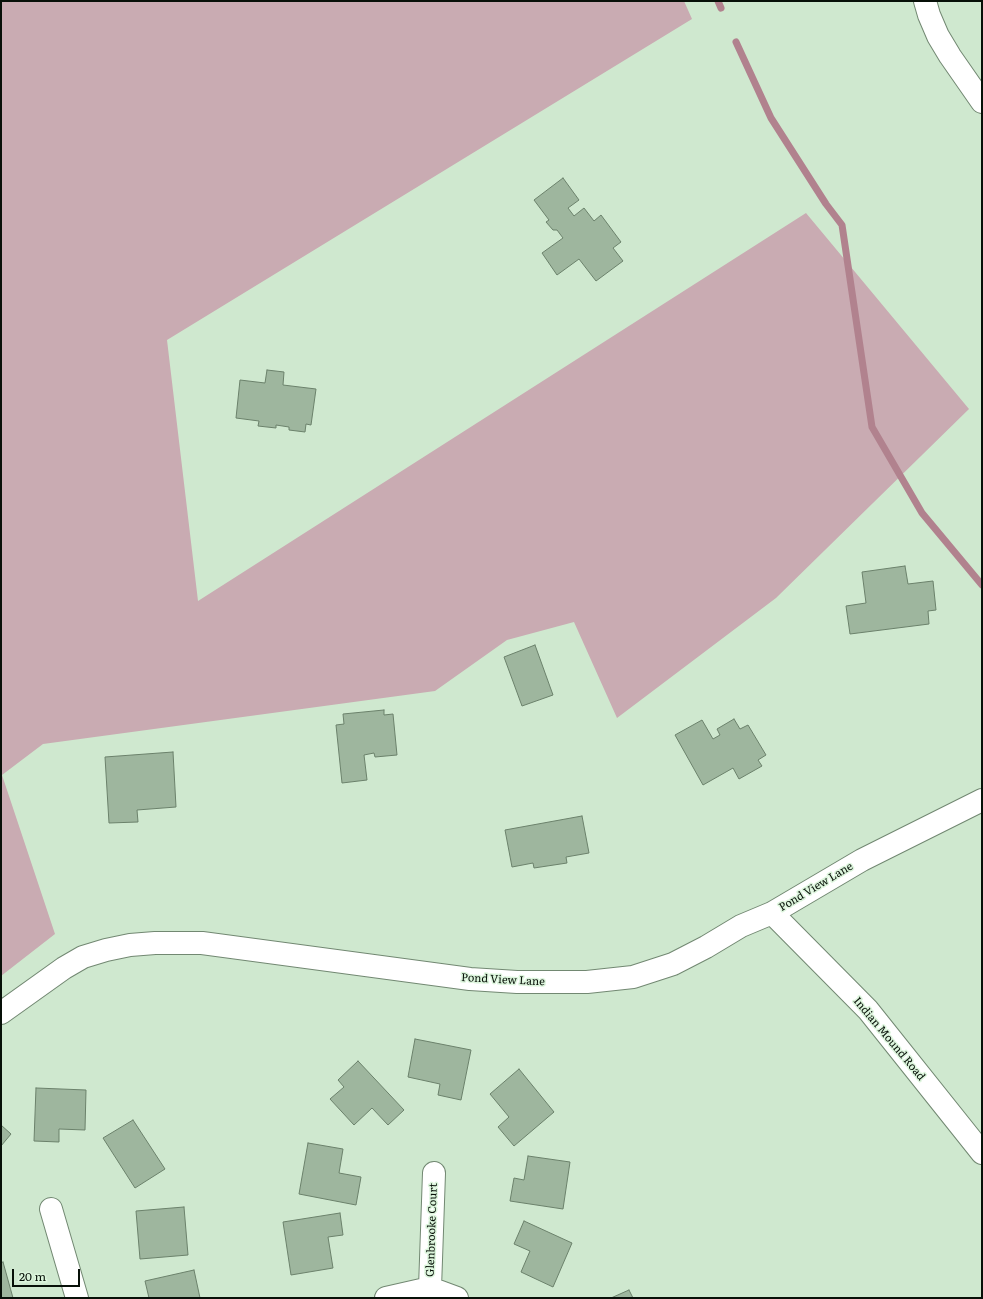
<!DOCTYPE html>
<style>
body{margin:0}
#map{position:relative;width:983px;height:1299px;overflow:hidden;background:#cfe8cf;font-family:Literata,serif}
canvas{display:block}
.frame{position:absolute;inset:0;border:2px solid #071008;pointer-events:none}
.scale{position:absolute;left:12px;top:1269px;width:68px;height:18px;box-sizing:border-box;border:2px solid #071008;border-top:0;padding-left:5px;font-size:12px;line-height:14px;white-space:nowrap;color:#071008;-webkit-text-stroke:3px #dcf5dc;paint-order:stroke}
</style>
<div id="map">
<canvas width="983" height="1299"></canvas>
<div class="frame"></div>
<div class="scale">20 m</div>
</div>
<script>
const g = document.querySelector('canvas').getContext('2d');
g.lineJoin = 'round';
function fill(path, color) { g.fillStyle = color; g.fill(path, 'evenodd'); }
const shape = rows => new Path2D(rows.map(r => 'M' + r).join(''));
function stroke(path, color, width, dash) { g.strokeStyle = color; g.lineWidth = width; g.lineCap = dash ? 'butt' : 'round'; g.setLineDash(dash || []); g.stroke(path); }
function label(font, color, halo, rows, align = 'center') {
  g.font = font + ' Literata,serif'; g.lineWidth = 3; g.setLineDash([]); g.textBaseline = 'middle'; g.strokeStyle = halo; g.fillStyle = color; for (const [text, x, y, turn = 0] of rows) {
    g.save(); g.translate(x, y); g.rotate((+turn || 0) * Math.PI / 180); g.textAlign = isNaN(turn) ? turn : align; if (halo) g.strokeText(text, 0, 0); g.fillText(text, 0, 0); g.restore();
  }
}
fill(shape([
 [1,1,684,1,692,19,167,340,198,601,806,213,969,409,776,598,617,718,574,622,507,640,435,691,43,744,2,775,55,934,1,976]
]), '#c9abb2');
stroke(shape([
 [718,1,721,8],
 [736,42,771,118,826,204,842,225,872,427,922,513,982,585]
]), '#b1828e', 7);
const building = shape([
 [563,178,579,200,568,208,574,216,584,208,594,221,601,215,621,242,613,248,623,261,596,281,579,259,557,275,542,253,563,238,557,230,553,230,546,222,549,220,534,200,563,178],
 [267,370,284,372,283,385,316,389,311,425,306,424,305,432,289,430,289,427,276,425,276,428,258,426,259,421,236,418,240,380,265,383,267,370],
 [905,566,908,584,933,581,936,610,928,611,929,624,850,634,846,606,866,603,862,572,905,566],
 [535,645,553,695,522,706,504,657,535,645],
 [384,710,384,715,393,714,397,755,375,757,374,753,364,755,367,780,342,783,336,725,344,724,343,714,384,710],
 [734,719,740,729,748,725,766,755,758,760,762,766,739,779,733,768,703,785,675,735,702,720,713,739,720,735,717,729,734,719],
 [173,752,176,807,137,810,138,822,109,823,105,757,173,752],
 [582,816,589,853,566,857,567,863,534,868,533,863,512,867,505,830,582,816],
 [415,1039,471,1050,461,1100,438,1095,440,1084,408,1077,415,1039],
 [358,1061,404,1110,388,1125,372,1108,354,1125,330,1099,344,1087,338,1080,358,1061],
 [519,1069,554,1112,514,1146,498,1127,509,1117,490,1094,519,1069],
 [36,1088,86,1090,85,1130,59,1129,59,1142,34,1141,36,1088],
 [133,1120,165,1169,135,1188,103,1138,133,1120],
 [1,1125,11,1134,1,1146,1,1125],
 [308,1143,343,1149,339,1173,361,1177,356,1205,299,1194,308,1143],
 [528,1156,570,1162,563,1209,510,1201,514,1178,524,1180,528,1156],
 [184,1207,188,1255,140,1259,136,1211,184,1207],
 [340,1213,343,1235,328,1237,333,1268,291,1275,283,1222,340,1213],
 [524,1221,572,1243,553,1287,521,1272,530,1251,514,1244,524,1221],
 [3,1262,13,1298,1,1298,1,1263,3,1262],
 [194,1270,200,1298,149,1298,145,1281,194,1270],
 [629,1290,633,1298,611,1298,629,1290]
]);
fill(building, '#9eb69e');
stroke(building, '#6b816b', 1);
const minor = shape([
 [925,1,929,15,938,36,950,56,982,102],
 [772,913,868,1010,982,1153],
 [1,1013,64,968,83,957,106,950,130,945,155,943,202,943,470,979,517,982,587,982,633,977,673,964,706,947,741,926,772,913,862,860,982,800],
 [51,1209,77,1298],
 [430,1288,434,1173],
 [386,1298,430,1288,457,1298]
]);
stroke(minor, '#728872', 24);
stroke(minor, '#fff', 22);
label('11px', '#071008', '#dcf5dc', [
 ["Pond View Lane",816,887,-31],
 ["Pond View Lane",503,980,3],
 ["Indian Mound Road",889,1039,50],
 ["Glenbrooke Court",432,1230,-88]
]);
</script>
